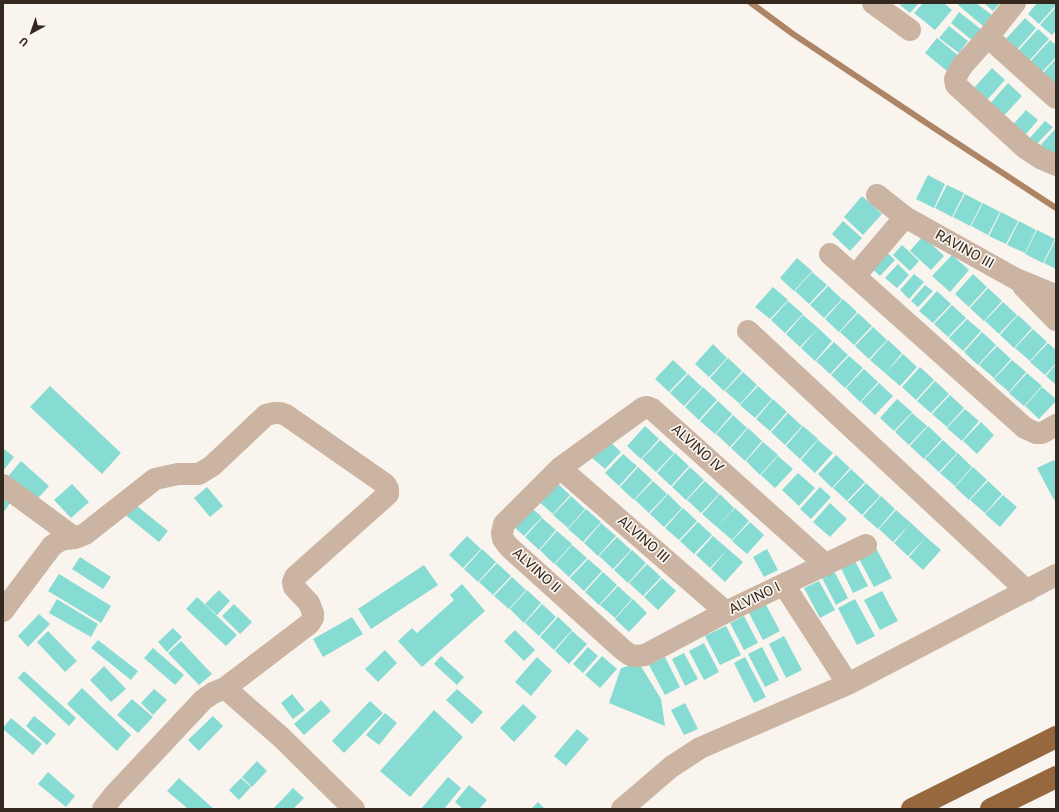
<!DOCTYPE html>
<style>
body{margin:0}
#map{position:relative;width:1059px;height:812px;overflow:hidden;background:#faf4ef;font-family:Roboto,sans-serif}
canvas{display:block}
.frame{position:absolute;inset:0;border:4px solid #35291f;pointer-events:none}
.north{position:absolute;left:12px;top:12px;width:40px;height:40px;-webkit-text-stroke:3px #faf4ef;paint-order:stroke;rotate:220deg;font-size:11px;font-weight:700;line-height:16px;text-align:center;color:#35291f}
.north::after{content:'';display:block;margin:auto;width:14px;height:18px;background:#35291f;clip-path:polygon(50% 0,100% 100%,50% 72%,0 100%)}
</style>
<div id="map">
<canvas width="1059" height="812"></canvas>
<div class="frame"></div>
<div class="north">U</div>
</div>
<script>
const g = document.querySelector('canvas').getContext('2d');
g.lineJoin = 'round';
const shape = rows => new Path2D(rows.map(r => 'M' + r).join(''));
function stroke(path, color, width, dash) { g.strokeStyle = color; g.lineWidth = width; g.lineCap = dash ? 'butt' : 'round'; g.setLineDash(dash || []); g.stroke(path); }
function fill(path, color) { g.fillStyle = color; g.fill(path, 'evenodd'); }
function label(font, color, halo, rows, align = 'center') {
  g.font = font + ' Roboto,sans-serif'; g.lineWidth = 3.5; g.setLineDash([]); g.textBaseline = 'middle'; g.strokeStyle = halo; g.fillStyle = color; for (const [text, x, y, turn = 0] of rows) {
    g.save(); g.translate(x, y); g.rotate((+turn || 0) * Math.PI / 180); g.textAlign = isNaN(turn) ? turn : align; if (halo) g.strokeText(text, 0, 0); g.fillText(text, 0, 0); g.restore();
  }
}
stroke(shape([
 [751,3,793,34,931,126,1056,208]
]), '#ad8564', 6);
fill(shape([
 [902,3,919,3,910,13,900,5],
 [923,3,944,3,952,10,935,30,914,13],
 [960,3,976,3,992,15,983,26,958,5],
 [984,3,1000,3,993,11],
 [1037,3,1056,3,1056,5,1039,24,1028,14],
 [1056,7,1056,31,1052,35,1040,25],
 [959,12,982,30,973,41,951,23],
 [1025,18,1036,28,1016,51,1004,41],
 [949,26,968,41,959,53,939,38],
 [1038,29,1049,39,1028,62,1017,52],
 [937,38,959,56,947,71,925,53],
 [1050,40,1056,45,1056,57,1041,73,1029,63],
 [1056,59,1056,82,1054,84,1042,74],
 [992,68,1005,80,987,100,974,88],
 [1008,83,1022,96,1001,119,987,107],
 [1026,110,1038,120,1021,140,1009,129],
 [1045,121,1053,127,1034,147,1027,141],
 [1056,128,1056,153,1038,148],
 [928,175,945,184,934,208,916,199],
 [947,185,964,193,952,217,935,208],
 [965,194,982,203,970,226,953,217],
 [862,196,882,214,863,235,844,217],
 [983,203,1000,212,988,235,971,226],
 [1001,212,1018,221,1006,244,989,236],
 [843,221,862,238,850,251,832,234],
 [1019,221,1036,230,1025,253,1007,245],
 [1037,230,1055,239,1043,263,1025,254],
 [923,236,944,256,931,270,910,251],
 [1056,239,1056,269,1044,263],
 [902,245,919,261,910,271,893,255],
 [882,248,895,260,880,276,867,264],
 [952,255,969,270,950,292,932,276],
 [797,258,812,271,794,291,780,278],
 [898,264,909,275,897,288,885,278],
 [812,272,827,285,809,304,795,291],
 [914,274,924,282,909,299,900,290],
 [973,274,987,287,969,307,955,294],
 [925,285,933,291,918,307,911,301],
 [828,286,842,299,824,318,810,305],
 [773,287,788,300,770,319,755,307],
 [988,288,1002,301,984,321,970,308],
 [937,291,951,304,933,323,919,311],
 [843,299,857,312,839,332,825,319],
 [788,301,803,314,785,333,771,320],
 [1003,302,1017,315,999,334,985,321],
 [952,305,966,318,948,337,934,324],
 [858,313,872,326,854,345,840,332],
 [803,315,818,328,800,347,786,334],
 [1018,315,1032,328,1014,348,1000,335],
 [967,319,981,331,963,351,949,338],
 [873,327,887,340,869,359,855,346],
 [818,328,832,341,815,361,801,348],
 [1033,329,1047,342,1030,361,1015,348],
 [982,332,996,345,978,365,964,352],
 [888,340,902,353,885,373,870,360],
 [834,342,848,355,830,374,816,361],
 [1048,343,1056,350,1056,363,1045,375,1030,362],
 [713,344,727,358,709,377,695,364],
 [997,346,1011,359,994,378,979,365],
 [903,354,917,367,900,386,885,373],
 [849,356,863,368,845,388,831,375],
 [728,358,742,371,724,391,710,378],
 [673,360,687,373,669,392,655,379],
 [1012,360,1026,372,1009,392,994,379],
 [1056,364,1056,385,1046,376],
 [920,367,934,380,916,400,902,387],
 [864,369,878,382,860,402,846,388],
 [743,372,757,385,740,404,725,391],
 [1027,373,1042,386,1024,406,1009,393],
 [688,374,702,387,684,406,670,393],
 [935,381,949,394,931,413,917,401],
 [879,383,893,396,875,415,861,402],
 [50,386,121,453,102,474,30,407],
 [758,386,772,399,755,418,740,405],
 [703,387,717,400,699,420,685,407],
 [1042,387,1056,399,1056,401,1039,419,1025,406],
 [950,395,964,408,947,427,932,414],
 [773,399,787,412,770,431,756,419],
 [897,399,912,412,894,431,880,418],
 [718,401,732,414,715,434,700,421],
 [965,409,979,421,962,441,947,428],
 [788,413,802,426,785,445,771,432],
 [912,413,927,426,909,445,895,432],
 [733,415,747,428,730,447,716,434],
 [981,422,994,435,977,454,963,441],
 [645,426,659,439,641,459,627,446],
 [803,426,818,439,800,459,786,446],
 [928,426,942,439,924,459,910,446],
 [748,428,762,441,745,461,731,448],
 [608,440,621,452,605,469,591,457],
 [660,440,674,453,656,472,642,459],
 [818,440,833,453,815,473,801,460],
 [943,440,957,453,939,472,925,459],
 [763,442,778,455,760,475,746,461],
 [3,448,14,457,3,471],
 [675,453,689,466,671,486,657,473],
 [958,453,972,467,955,486,940,473],
 [623,454,637,466,619,486,605,473],
 [836,455,850,468,832,488,818,474],
 [778,456,793,469,775,488,761,475],
 [1054,460,1056,464,1056,499,1054,500,1037,468],
 [21,461,49,486,33,504,5,480],
 [638,467,652,480,634,500,620,487],
 [690,467,704,480,686,500,672,487],
 [973,467,987,480,969,500,955,487],
 [851,469,865,482,847,501,833,488],
 [798,473,815,488,799,506,782,490],
 [653,481,667,494,649,513,635,500],
 [705,481,719,494,701,513,687,500],
 [988,481,1002,494,985,513,970,500],
 [556,482,570,495,553,514,538,501],
 [866,483,880,496,862,515,848,502],
 [72,484,89,502,71,518,54,500],
 [207,487,223,506,210,517,194,498],
 [820,487,831,497,811,519,800,509],
 [668,494,682,508,664,527,650,514],
 [720,494,734,508,717,527,702,514],
 [1003,495,1017,507,1000,527,985,514],
 [571,496,585,509,568,528,553,515],
 [881,496,895,509,878,529,863,516],
 [3,498,10,503,3,513],
 [132,502,168,531,159,542,123,513],
 [830,503,847,519,830,537,813,522],
 [527,504,542,517,524,536,510,523],
 [683,508,697,521,679,540,665,528],
 [735,508,749,521,732,540,717,527],
 [586,509,601,522,583,542,568,529],
 [896,510,911,523,893,542,879,529],
 [542,518,556,530,539,550,525,537],
 [698,522,712,535,694,554,680,541],
 [750,522,764,535,747,554,732,541],
 [601,523,616,536,598,556,584,543],
 [911,523,926,537,908,556,894,543],
 [557,531,572,544,554,564,540,550],
 [467,536,481,549,463,568,449,555],
 [713,536,728,549,710,568,696,555],
 [617,537,631,550,613,569,599,556],
 [926,537,941,550,923,570,909,557],
 [572,545,587,558,569,577,555,564],
 [876,548,892,578,874,587,858,557],
 [482,549,496,562,478,582,464,569],
 [728,549,743,562,725,582,711,569],
 [767,549,778,570,764,577,753,557],
 [632,550,646,563,628,583,614,570],
 [80,557,111,577,103,589,72,569],
 [853,557,868,586,853,593,839,564],
 [588,559,602,571,584,591,570,578],
 [497,563,511,576,493,595,479,582],
 [647,564,661,577,643,596,629,583],
 [424,565,438,585,371,629,358,609],
 [833,569,848,598,836,605,821,576],
 [603,572,617,585,599,605,585,592],
 [59,574,111,606,101,623,48,591],
 [512,577,526,590,509,609,494,596],
 [662,578,676,591,658,610,644,597],
 [819,581,835,610,820,618,804,588],
 [462,584,485,611,422,667,398,641,412,628,417,633,454,600,450,595],
 [618,586,632,599,615,618,600,605],
 [219,590,230,601,217,615,205,604],
 [527,590,541,603,524,623,510,609],
 [882,591,898,621,880,630,864,600],
 [197,597,237,635,226,646,186,609],
 [57,599,98,624,91,637,49,613],
 [633,599,647,613,629,632,615,619],
 [855,599,875,636,857,645,838,608],
 [765,603,780,631,763,640,748,611],
 [234,604,252,622,240,634,222,616],
 [542,604,556,617,539,636,525,623],
 [39,614,50,624,28,647,18,636],
 [744,616,758,643,744,650,730,623],
 [352,617,363,634,323,657,313,639],
 [558,617,572,630,554,650,540,637],
 [726,626,741,655,720,665,705,636],
 [173,628,182,637,167,652,158,642],
 [515,630,535,650,524,661,504,641],
 [48,631,77,661,65,672,37,642],
 [572,631,587,644,569,664,555,651],
 [784,636,802,670,786,678,769,644],
 [98,640,138,671,131,680,91,648],
 [181,641,212,674,199,685,168,653],
 [704,643,719,672,704,680,689,651],
 [588,647,598,656,583,673,573,664],
 [762,647,779,680,765,687,748,654],
 [153,648,184,675,175,685,144,658],
 [385,650,397,663,378,682,365,669],
 [684,653,698,679,685,686,672,659],
 [441,656,464,677,457,685,434,664],
 [602,656,617,669,600,688,585,675],
 [537,657,552,671,531,696,515,682],
 [665,657,680,687,665,695,649,665],
 [745,657,766,697,754,703,734,663],
 [639,663,661,699,665,726,609,703,621,668],
 [104,666,126,689,111,702,90,680],
 [24,671,76,718,69,726,18,678],
 [82,688,131,735,117,751,67,704],
 [154,689,167,700,153,715,141,703],
 [457,689,483,712,472,724,446,700],
 [292,694,305,710,293,719,281,703],
 [132,699,153,717,138,733,117,715],
 [321,700,331,711,304,735,294,724],
 [370,701,383,713,344,753,332,741],
 [685,703,698,729,684,735,671,710],
 [523,704,537,717,514,742,500,728],
 [434,710,463,737,410,797,380,771],
 [385,713,397,723,379,745,366,735],
 [34,716,56,734,47,745,26,726],
 [213,716,223,726,199,751,188,740],
 [11,718,42,744,33,755,3,729,3,728],
 [577,729,589,739,566,766,554,756],
 [257,761,267,771,252,787,242,777],
 [48,772,75,796,66,807,38,784],
 [448,777,461,788,444,809,421,809],
 [179,778,214,809,188,809,167,791],
 [241,778,251,787,239,800,229,790],
 [469,785,487,800,479,809,463,809,455,802],
 [293,788,304,798,293,809,273,809],
 [538,802,545,809,531,809]
]), '#86dbd3');
stroke(shape([
 [873,3,910,30],
 [1015,3,988,37,963,65,959,71,955,79,956,85,1025,148,1042,159,1056,165],
 [988,37,1056,98],
 [877,195,905,217,1016,279,1050,293,1056,297],
 [830,254,1025,428,1036,433,1042,433,1056,425],
 [855,276,905,217],
 [1023,286,1056,320],
 [748,331,1027,591],
 [560,468,726,612],
 [3,485,75,538],
 [826,565,652,409,647,407,643,408,560,468,504,524,502,533,503,539,509,547,622,649,630,655,637,656,645,655,726,612,866,545],
 [784,585,848,684],
 [3,611,52,546,59,541,66,539,75,538,85,534,155,479,178,474,199,474,212,466,266,415,274,413,280,413,286,415,385,484,388,489,388,494,295,577,293,582,294,587,309,603,313,613,313,618,309,624,225,688,213,693,203,700,114,795,103,809],
 [225,688,282,738,354,809],
 [622,809,671,767,700,748,848,684,1056,575]
]), '#cbb4a1', 22);
stroke(shape([
 [912,809,1056,737],
 [991,809,1056,777]
]), '#97673d', 22);
label('14px', '#35291f', '#faf4ef', [
 ["RAVINO III",964,250,29],
 ["ALVINO IV",697,449,42],
 ["ALVINO III",643,540,41],
 ["ALVINO II",536,571,42],
 ["ALVINO I",755,599,-26]
]);
</script>
